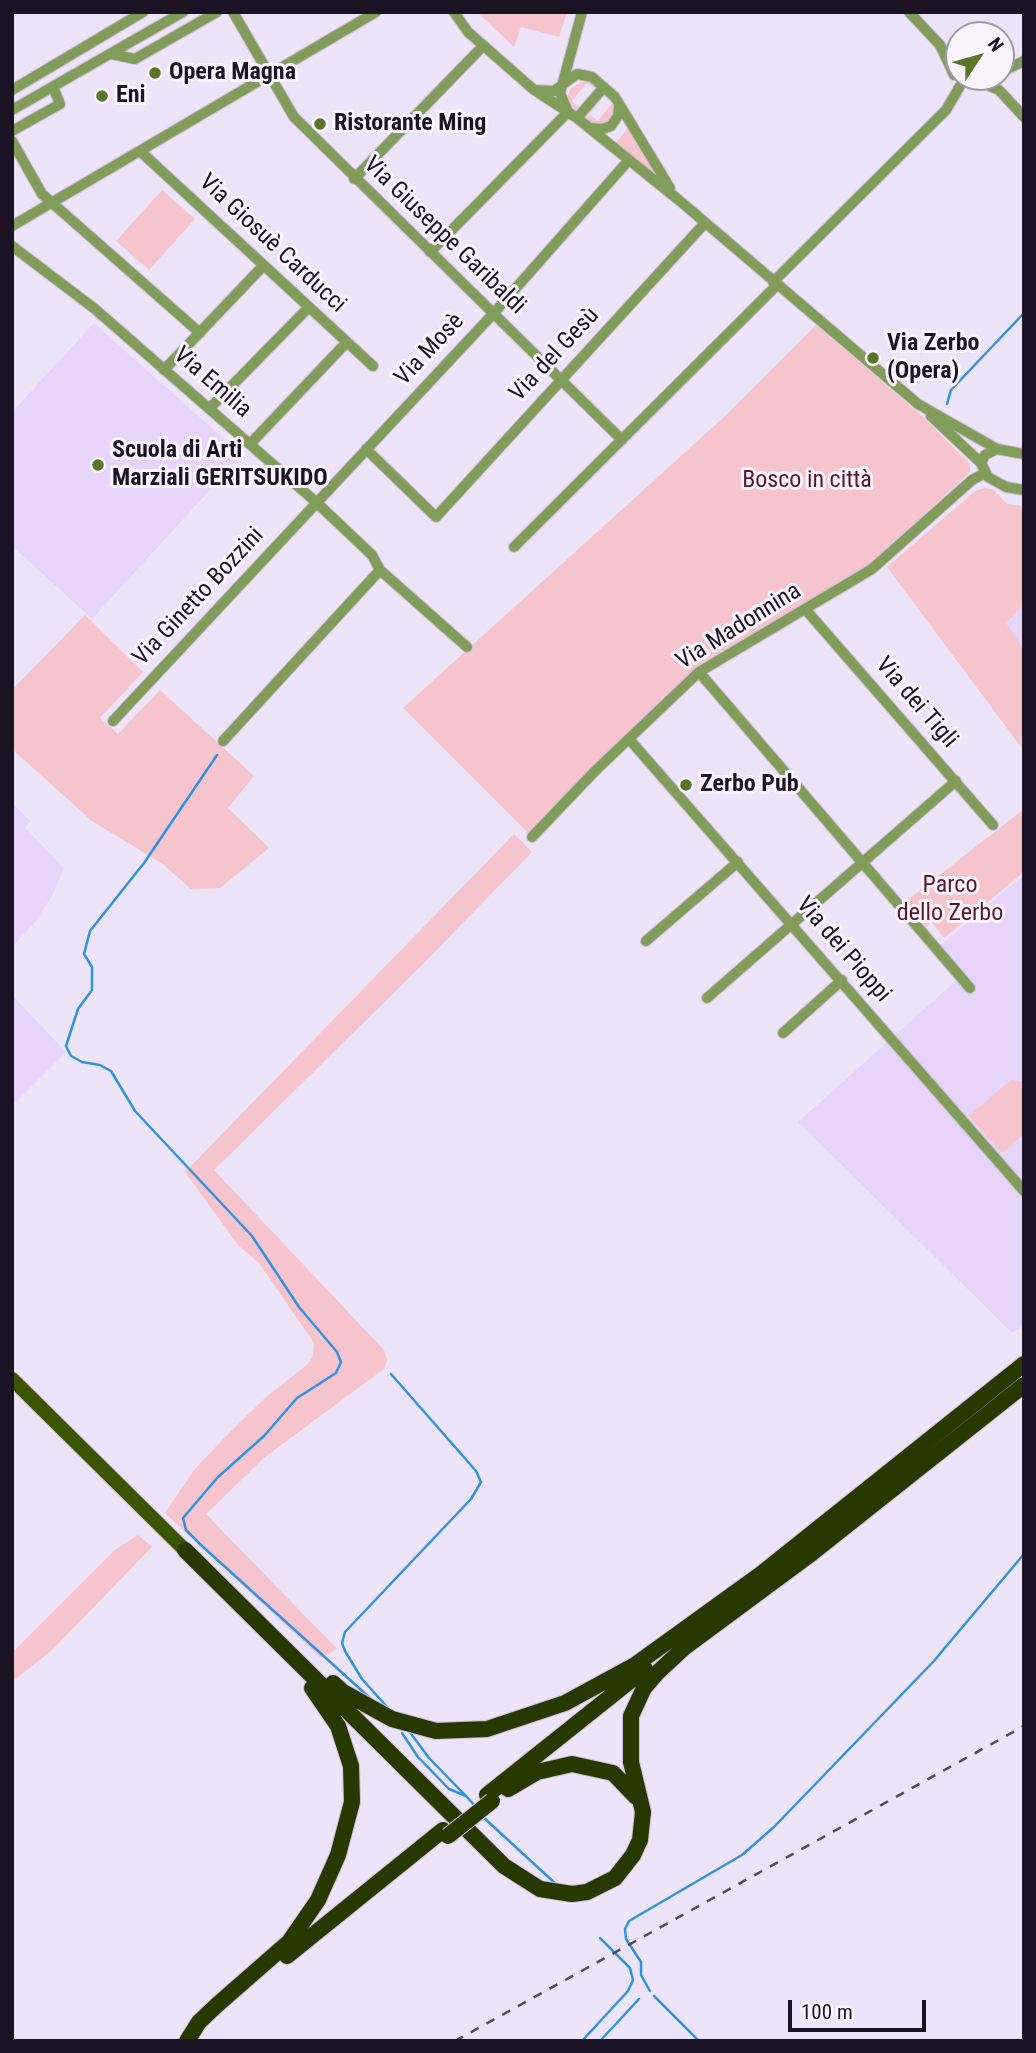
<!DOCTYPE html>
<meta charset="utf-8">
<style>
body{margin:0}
#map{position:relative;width:1036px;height:2053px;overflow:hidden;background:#eee4f9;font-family:"Roboto Condensed",sans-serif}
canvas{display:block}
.frame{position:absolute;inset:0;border:14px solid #1b1224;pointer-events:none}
.north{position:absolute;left:945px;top:21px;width:70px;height:70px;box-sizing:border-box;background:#f9f4fe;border:2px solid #a09aa7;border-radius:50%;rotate:54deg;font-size:19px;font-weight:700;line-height:28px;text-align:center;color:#1b1224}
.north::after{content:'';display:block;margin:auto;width:24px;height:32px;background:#5a7529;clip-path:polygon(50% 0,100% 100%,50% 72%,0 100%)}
.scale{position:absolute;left:788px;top:2000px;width:138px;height:32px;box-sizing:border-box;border:4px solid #1b1224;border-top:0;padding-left:9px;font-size:21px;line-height:24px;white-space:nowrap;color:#1b1224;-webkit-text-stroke:5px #f9f4fe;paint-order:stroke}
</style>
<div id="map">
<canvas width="1036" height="2053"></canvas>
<div class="frame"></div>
<div class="north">N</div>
<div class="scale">100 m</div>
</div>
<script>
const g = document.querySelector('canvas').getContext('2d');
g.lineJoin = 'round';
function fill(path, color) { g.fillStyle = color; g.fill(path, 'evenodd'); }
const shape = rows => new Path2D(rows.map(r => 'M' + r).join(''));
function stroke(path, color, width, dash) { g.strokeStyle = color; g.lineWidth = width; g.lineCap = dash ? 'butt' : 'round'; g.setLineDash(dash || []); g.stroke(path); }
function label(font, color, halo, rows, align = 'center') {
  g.font = font + ' "Roboto Condensed",sans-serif'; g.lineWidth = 6; g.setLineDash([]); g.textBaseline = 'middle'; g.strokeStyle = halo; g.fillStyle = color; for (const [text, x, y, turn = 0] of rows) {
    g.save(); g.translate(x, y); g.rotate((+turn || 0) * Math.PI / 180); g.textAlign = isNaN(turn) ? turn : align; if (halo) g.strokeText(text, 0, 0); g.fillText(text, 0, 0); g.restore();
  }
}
fill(shape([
 [94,323,242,455,92,619,12,546,12,412],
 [1024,604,1024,650,1005,623],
 [12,803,30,821,25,828,64,868,52,896,36,921,12,947],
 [1024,875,1024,1325,1012,1333,798,1122,960,977,936,949],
 [12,995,66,1052,12,1106]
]), '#e6d5f8');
fill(shape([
 [477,12,567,12,559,37,521,27,514,47],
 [586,80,598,86,596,89,587,83,572,101,579,108,575,110,567,97,571,88],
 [607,92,614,99,615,113,606,124,593,125,587,118,590,115,598,121,612,103,604,96],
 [629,127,655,172,656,176,615,144],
 [162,190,195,219,149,270,116,241],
 [816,325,920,414,970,464,970,472,871,564,700,664,528,833,403,708,724,417],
 [985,488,993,489,1007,504,1024,506,1024,604,1006,623,1024,649,1024,751,887,567,975,491],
 [85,615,143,672,100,718,118,734,160,690,254,776,228,808,269,848,220,888,191,889,164,865,92,821,12,749,12,690],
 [1024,809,1024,872,944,938,932,922,926,927,905,902],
 [514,834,532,852,419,968,214,1170,384,1350,387,1360,384,1369,265,1457,206,1514,337,1649,321,1658,165,1513,194,1470,230,1432,265,1398,308,1364,313,1356,314,1343,259,1263,238,1245,185,1172],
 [1011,1080,1024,1082,1024,1134,1002,1153,969,1116],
 [138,1535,152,1547,52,1650,12,1682,12,1653,115,1550]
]), '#f5c4cc');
stroke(shape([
 [947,404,951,390,1024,313],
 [217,755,144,863,90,931,84,954,92,967,92,990,78,1009,66,1046,71,1056,82,1062,100,1065,111,1071,135,1111,252,1236,299,1307,337,1352,341,1362,336,1373,297,1398,264,1436,218,1477,183,1518,186,1530,202,1546,370,1698],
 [388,1708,362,1679,345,1651,342,1643,345,1632,471,1499,481,1482,476,1471,391,1374],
 [409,1731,429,1758,466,1796],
 [402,1733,418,1757,449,1789,466,1796,475,1806],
 [483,1817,557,1885],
 [650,1991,641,1975,641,1962,626,1939,625,1929,629,1921,742,1855,774,1827,933,1662,1024,1554],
 [654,1996,699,2041],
 [582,2041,628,1991,633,1980,630,1968,600,1938],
 [600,2041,639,1999]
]), '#2f93e0', 2.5);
const minor = shape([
 [233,12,294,117,622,440],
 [454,12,468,32,533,89,577,118,680,201,918,404,997,449],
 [909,12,940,45,954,75],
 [111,54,135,59,217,12],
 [1001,72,1024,61],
 [973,79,999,90,1024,117],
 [12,90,143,12],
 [536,90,554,91,577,74,592,77,615,97,670,188],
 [12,110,183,12],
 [568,112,560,93,582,12],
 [577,118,604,87],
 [590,128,602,129,611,126,618,116,619,105],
 [12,131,60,104,53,87],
 [12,141,42,194,200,333],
 [141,152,373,366],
 [354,179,483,46],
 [12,226,376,12],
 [12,246,95,309,316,502,372,555,380,570,467,647],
 [430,252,568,112],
 [773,282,946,110,960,86],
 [164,370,264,265],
 [209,409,309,307],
 [931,416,981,463,988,477,1006,487,1024,490],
 [250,444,347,342],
 [366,449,436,517,705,223],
 [981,463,985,455,997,449,1024,454],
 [514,547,777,285],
 [806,610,993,825],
 [699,672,970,988],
 [113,721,493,314,628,161],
 [629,739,1024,1191],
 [223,741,380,570],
 [532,837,595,771,699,672,872,569,972,480,985,473],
 [646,941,738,862],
 [707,998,956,781],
 [783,1033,842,980]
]);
const major = shape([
 [12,1379,185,1550]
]);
const highway = shape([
 [185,1550,504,1866,540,1889,572,1894,587,1892,615,1878,633,1855,640,1840,643,1812,631,1762,631,1716,644,1688,657,1673,685,1647,812,1553,1024,1385],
 [333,1683,343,1692,392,1719,436,1731,487,1729,565,1703,635,1665,761,1574,1024,1364],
 [508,1789,537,1772,572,1764,613,1773,636,1797],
 [487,1795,645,1669],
 [287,1956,443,1830],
 [187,2041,199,2022,217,2005,289,1942,318,1900,338,1855,352,1802,351,1766,338,1726,312,1688]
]);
stroke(minor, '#ccc2d7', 12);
stroke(major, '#ccc2d7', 16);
stroke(highway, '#ccc2d7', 18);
stroke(minor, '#829c5c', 10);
stroke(major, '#3b5400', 14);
stroke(highway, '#273900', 16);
stroke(shape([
 [455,2041,1024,1726]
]), '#534a5c', 2.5, [9, 9]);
const highwayBridge = shape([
 [448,1836,492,1801]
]);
stroke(highwayBridge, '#ccc2d7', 18, []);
stroke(highwayBridge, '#273900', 16);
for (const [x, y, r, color] of [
 [155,73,7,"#5a7529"],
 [102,96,7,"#5a7529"],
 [320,124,7,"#5a7529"],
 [873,358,7,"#5a7529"],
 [98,465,7,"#5a7529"],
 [686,785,7,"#5a7529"]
]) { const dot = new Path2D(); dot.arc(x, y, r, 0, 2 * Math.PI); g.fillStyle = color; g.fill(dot); stroke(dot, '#f9f4fe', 2.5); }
label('bold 24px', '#1b1224', '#f9f4fe', [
 ["Opera Magna",169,73],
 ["Eni",116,96],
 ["Ristorante Ming",334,124],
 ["Via Zerbo",887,344],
 ["(Opera)",887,372],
 ["Scuola di Arti",112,451],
 ["Marziali GERITSUKIDO",112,479],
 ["Zerbo Pub",700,785]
], 'left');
label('24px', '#1b1224', '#f9f4fe', [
 ["Via Giuseppe Garibaldi",444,236,44],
 ["Via Giosuè Carducci",272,244,43],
 ["Via Mosè",430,350,-47],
 ["Via del Gesù",555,355,-47],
 ["Via Emilia",212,383,41],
 ["Via Ginetto Bozzini",199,597,-47],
 ["Via Madonnina",739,627,-32],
 ["Via dei Tigli",916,703,49],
 ["Via dei Pioppi",843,950,49]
]);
label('24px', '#5e152c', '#f9f4fe', [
 ["Bosco in città",807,481],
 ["Parco",950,886],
 ["dello Zerbo",950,914]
]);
</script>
